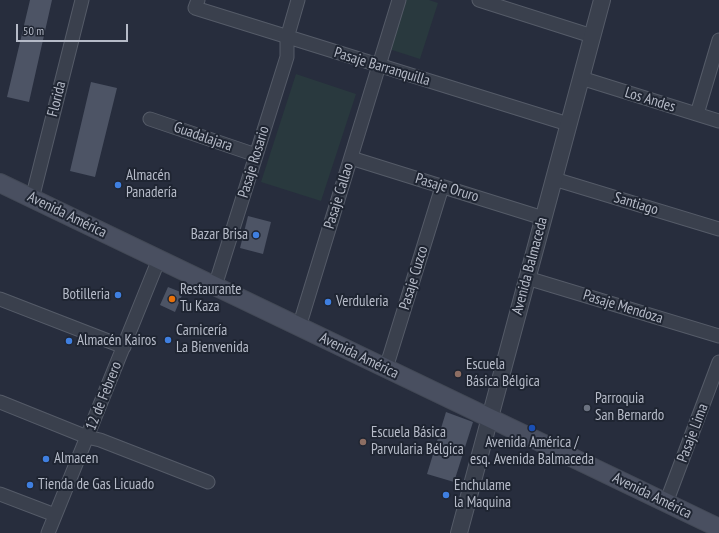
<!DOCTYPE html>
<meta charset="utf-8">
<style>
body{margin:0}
#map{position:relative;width:719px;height:533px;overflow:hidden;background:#272d3d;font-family:"PT Sans Narrow",sans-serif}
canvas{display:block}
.scale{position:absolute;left:16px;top:24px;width:112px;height:18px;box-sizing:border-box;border:2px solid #b6bbc8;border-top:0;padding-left:5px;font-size:12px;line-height:14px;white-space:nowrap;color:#b6bbc8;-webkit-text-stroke:3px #1f2532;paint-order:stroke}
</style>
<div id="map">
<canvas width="719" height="533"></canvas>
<div class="scale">50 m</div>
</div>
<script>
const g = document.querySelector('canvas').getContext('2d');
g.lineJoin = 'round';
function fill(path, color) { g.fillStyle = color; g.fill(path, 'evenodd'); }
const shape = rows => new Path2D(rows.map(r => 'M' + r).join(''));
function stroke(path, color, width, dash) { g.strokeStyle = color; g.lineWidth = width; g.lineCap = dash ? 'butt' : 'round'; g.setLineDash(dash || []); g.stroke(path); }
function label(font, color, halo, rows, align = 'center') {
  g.font = font + ' "PT Sans Narrow",sans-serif'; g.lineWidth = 4; g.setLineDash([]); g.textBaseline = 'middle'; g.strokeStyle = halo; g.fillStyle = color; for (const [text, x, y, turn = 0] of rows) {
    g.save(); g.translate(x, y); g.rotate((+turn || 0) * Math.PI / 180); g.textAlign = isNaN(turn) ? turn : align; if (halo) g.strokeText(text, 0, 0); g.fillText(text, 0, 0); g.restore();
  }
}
fill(shape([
 [404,0,429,0,438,3,420,59,389,49],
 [296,74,356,94,321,201,261,182]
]), '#29393e');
fill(shape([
 [30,0,52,0,29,102,7,97],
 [91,82,117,88,95,177,70,171],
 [248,216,271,222,263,254,240,248],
 [168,287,183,293,175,312,160,305],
 [446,412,473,422,454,482,427,474]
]), '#4d5465');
const minor = shape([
 [198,0,195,8,568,124],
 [479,0,592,36],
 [581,78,719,121],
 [697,114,719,40],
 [150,119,256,155],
 [351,158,543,218],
 [554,179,719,229],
 [32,199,82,0],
 [527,278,719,336],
 [215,286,287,57,287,38,298,0],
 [0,299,124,347],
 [299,327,399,0],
 [386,368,442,187],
 [0,402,87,437,100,440,208,482],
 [0,494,55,515],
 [666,503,719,362],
 [48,533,159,259]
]);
const tertiary = shape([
 [459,533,602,0]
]);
const secondary = shape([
 [0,183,719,528]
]);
stroke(minor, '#555b68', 15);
stroke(tertiary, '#555b68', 18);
stroke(secondary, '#434956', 20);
stroke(minor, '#3a404d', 13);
stroke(tertiary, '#3a404d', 16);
stroke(secondary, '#494f60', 18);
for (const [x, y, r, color] of [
 [118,185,4,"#3f7fe0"],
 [256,235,4,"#3f7fe0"],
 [118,295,4,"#3f7fe0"],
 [172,299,4,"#e8710a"],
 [328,302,4,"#3f7fe0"],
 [168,340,4,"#3f7fe0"],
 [69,341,4,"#3f7fe0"],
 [458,374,4,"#8d6e63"],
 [587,408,4,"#6b7280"],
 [532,428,4,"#1a4fb4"],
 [363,442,4,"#8d6e63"],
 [46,459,4,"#3f7fe0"],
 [30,485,4,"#3f7fe0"],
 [446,495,4,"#3f7fe0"]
]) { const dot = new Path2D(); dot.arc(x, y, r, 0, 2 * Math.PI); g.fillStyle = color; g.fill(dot); stroke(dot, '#1f2532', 1.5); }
label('15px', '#b6bbc8', '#1f2532', [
 ["Pasaje Barranquilla",382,67,17],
 ["Florida",57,99,-76],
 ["Los Andes",650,100,17],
 ["Guadalajara",203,137,19],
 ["Pasaje Rosario",254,162,-73],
 ["Pasaje Oruro",447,188,17],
 ["Pasaje Callao",339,196,-73],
 ["Santiago",636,204,17],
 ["Avenida América",67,215,26],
 ["Avenida Balmaceda",530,266,-75],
 ["Pasaje Cuzco",414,278,-73],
 ["Pasaje Mendoza",623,307,17],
 ["Avenida América",359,356,26],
 ["12 de Febrero",104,396,-68],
 ["Pasaje Lima",693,433,-69],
 ["Avenida América",652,496,26]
]);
label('15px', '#b6bbc8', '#1f2532', [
 ["Almacén",126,176],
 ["Panadería",126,193],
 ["Bazar Brisa",248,235,"right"],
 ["Restaurante",180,290],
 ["Tu Kaza",180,307],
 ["Botilleria",110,295,"right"],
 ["Verduleria",336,302],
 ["Carnicería",176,331],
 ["La Bienvenida",176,348],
 ["Almacén Kairos",77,341],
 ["Escuela",466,365],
 ["Básica Bélgica",466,382],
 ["Parroquia",595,399],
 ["San Bernardo",595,416],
 ["Escuela Básica",371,433],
 ["Parvularia Bélgica",371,450],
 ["Avenida América /",532,443,"center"],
 ["esq. Avenida Balmaceda",532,460,"center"],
 ["Almacen",54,459],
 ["Tienda de Gas Licuado",38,485],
 ["Enchulame",454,486],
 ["la Maquina",454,503]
], 'left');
</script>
